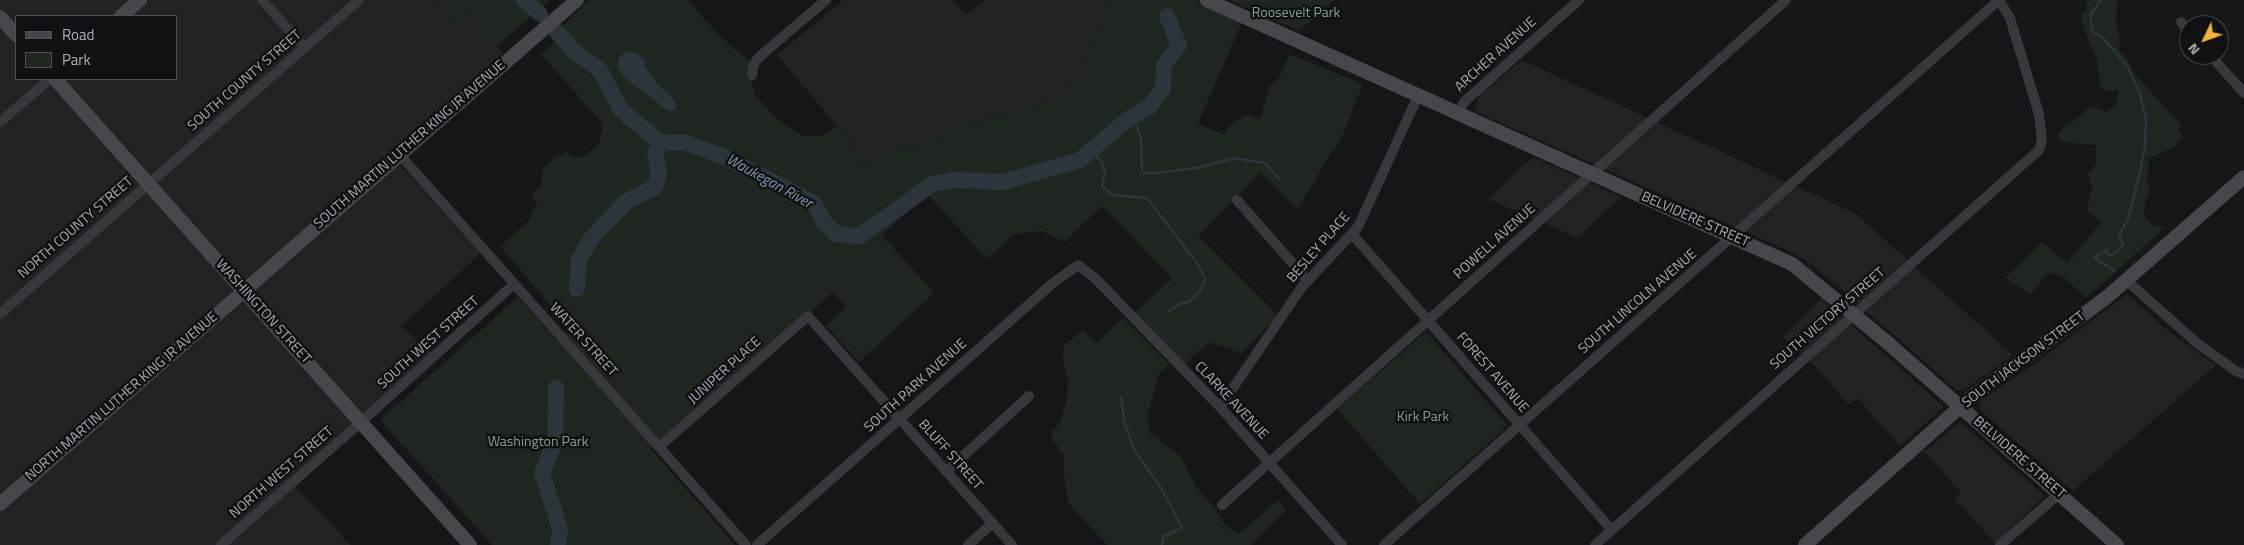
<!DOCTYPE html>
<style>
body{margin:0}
#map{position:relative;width:2244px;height:545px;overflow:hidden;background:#161618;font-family:"Titillium Web",sans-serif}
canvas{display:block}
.legend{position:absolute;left:15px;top:15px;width:162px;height:65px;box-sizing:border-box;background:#111113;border:1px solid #4d4f55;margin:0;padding:6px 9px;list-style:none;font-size:15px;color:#a8adb8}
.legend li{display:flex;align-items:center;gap:10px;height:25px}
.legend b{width:25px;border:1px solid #4d4f55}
.north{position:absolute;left:2179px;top:15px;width:50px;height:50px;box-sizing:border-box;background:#111113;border:1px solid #4d4f55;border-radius:50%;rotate:228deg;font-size:14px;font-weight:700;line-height:20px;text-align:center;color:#a8adb8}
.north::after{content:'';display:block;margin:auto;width:18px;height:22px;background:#f2b134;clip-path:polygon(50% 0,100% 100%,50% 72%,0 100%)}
</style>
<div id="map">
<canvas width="2244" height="545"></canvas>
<ul class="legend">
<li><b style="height:6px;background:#45474d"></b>Road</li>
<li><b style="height:14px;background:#1e261f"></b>Park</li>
</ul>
<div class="north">N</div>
</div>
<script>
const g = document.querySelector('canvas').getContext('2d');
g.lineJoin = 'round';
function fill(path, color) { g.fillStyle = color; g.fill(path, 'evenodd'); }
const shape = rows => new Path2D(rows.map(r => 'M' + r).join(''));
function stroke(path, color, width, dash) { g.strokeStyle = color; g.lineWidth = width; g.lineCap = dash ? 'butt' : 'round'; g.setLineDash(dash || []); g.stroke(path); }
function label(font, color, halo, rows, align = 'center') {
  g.font = font + ' "Titillium Web",sans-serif'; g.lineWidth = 5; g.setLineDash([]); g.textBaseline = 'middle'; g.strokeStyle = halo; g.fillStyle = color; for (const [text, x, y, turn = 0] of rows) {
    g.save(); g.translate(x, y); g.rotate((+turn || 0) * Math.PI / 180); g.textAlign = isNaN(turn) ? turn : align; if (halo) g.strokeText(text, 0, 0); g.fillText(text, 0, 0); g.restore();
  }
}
fill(shape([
 [0,0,430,0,452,25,466,13,503,53,390,154,481,253,402,326,431,354,288,479,351,545,0,545],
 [16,16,176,16,176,79,16,79],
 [843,0,952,0,966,15,984,0,1109,0,1077,75,1071,76,1054,101,956,127,933,142,902,149,894,148,889,154,865,165,859,161,852,136,837,126,777,55],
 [1522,60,1856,214,2013,355,1964,390,1958,391,1848,295,1810,263,1793,253,1474,111,1479,96],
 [1533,157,1621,197,1577,238,1488,199],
 [2127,294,2168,331,2216,365,2073,491,1981,411,1979,402,2037,362],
 [1821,298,1944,407,1900,446,1857,398,1849,405,1811,362,1783,337],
 [1960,422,2045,496,1995,543,1955,499,1961,493,1923,450,1927,450]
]), '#222225');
fill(shape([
 [430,0,550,0,496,47,466,13,452,25],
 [589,0,688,0,718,34,750,62,751,77,755,95,775,117,803,136,820,136,837,126,852,136,859,161,865,165,889,154,893,148,902,149,933,142,956,127,1054,101,1071,76,1077,74,1109,0,1197,0,1243,20,1198,124,1225,135,1230,124,1247,115,1260,119,1270,85,1279,78,1289,54,1363,84,1340,142,1331,153,1298,209,1261,172,1198,236,1278,316,1241,353,1209,342,1183,366,1133,315,1172,278,1102,206,1064,242,1043,231,1014,234,987,259,927,194,882,235,934,293,859,362,826,326,846,307,833,292,812,311,800,316,651,449,735,545,492,545,380,420,518,297,558,342,570,328,500,246,528,222,537,203,531,195,541,187,543,168,559,154,561,156,566,151,571,157,579,158,585,156,599,144,603,124,541,54,552,45,557,32],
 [1229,0,1334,0,1299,31],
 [2087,0,2117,0,2116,25,2120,40,2119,50,2128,59,2133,72,2182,126,2178,130,2184,137,2172,148,2149,158,2147,184,2151,188,2146,200,2144,214,2149,222,2156,227,2166,227,2086,298,2060,274,2047,273,2031,295,2005,278,2042,242,2067,264,2101,222,2086,209,2093,188,2088,175,2096,164,2096,145,2060,142,2058,133,2091,106,2106,112,2115,106,2118,98,2118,90,2105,91,2101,88,2097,60,2083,27,2081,16,2086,9],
 [1123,318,1169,364,1158,376,1147,418,1150,432,1181,457,1195,485,1214,507,1224,524,1239,534,1278,500,1286,510,1251,545,1107,545,1068,503,1064,475,1064,455,1052,439,1051,431,1060,423,1067,399,1068,382,1063,361,1064,345,1083,330,1096,343],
 [1426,332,1508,426,1420,504,1337,409]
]), '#1e261f');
fill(shape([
 [631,51,640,56,645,62,644,66,659,86,672,97,676,104,675,110,670,111,663,107,626,79,620,71,617,66,619,58,625,52]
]), '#2c353c');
stroke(shape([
 [2101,0,2090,16,2093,32,2103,38,2128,67,2140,94,2146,119,2145,146,2140,172,2128,219,2119,235,2123,244,2119,251,2110,256,2106,250,2094,258,2115,271],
 [1133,116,1141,139,1142,173,1159,173,1201,167,1234,158,1265,163,1280,180],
 [1091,151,1102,162,1105,173,1102,186,1112,195,1147,198,1197,263,1205,279,1200,291,1190,301,1178,305,1168,312],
 [1121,397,1125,425,1135,451,1161,488,1182,528,1163,537,1162,545]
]), '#2c353c', 2.5);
stroke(shape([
 [524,0,540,14],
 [557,32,574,51,600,70,621,110,661,143,684,142,725,157,814,203,824,222,836,234,860,236,932,184,954,180,1003,182,1080,160,1128,119,1149,107,1163,89,1164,65,1179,45,1167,16],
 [577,289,579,259,593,236,627,201,655,187,659,173,655,153,661,143],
 [556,388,555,442,542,473,560,529,558,545]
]), '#2c353c', 16);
stroke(shape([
 [262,0,305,48],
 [2181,22,2189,32],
 [2210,55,2244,93],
 [752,75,753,66,758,58,826,0],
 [1458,114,1464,102,1579,0],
 [0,122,50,79],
 [399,154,746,545],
 [1237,200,1308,281],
 [1352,234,1612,530],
 [2126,280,2197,343,2236,371,2244,374],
 [0,314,359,0],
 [1220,407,1302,287,1358,227,1418,96],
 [659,447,808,316,1012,545],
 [947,471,1029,396],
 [1222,505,1786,0],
 [221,545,361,422,514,284],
 [757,545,1053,283,1078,265,1095,278,1220,407,1342,545],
 [968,545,993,523],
 [1384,545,1999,0],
 [1595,545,2039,150,2042,140,2039,114,2010,18,1999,0],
 [2000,545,2059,494]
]), '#37383d', 10);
stroke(shape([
 [1207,0,1792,264,1888,343,2117,545],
 [121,16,140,0],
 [0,17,16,35],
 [55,79,470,545],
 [0,504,577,0],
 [1805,545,1970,398,2107,297,2244,177]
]), '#45474d', 14);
label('14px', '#7fa381', '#111113', [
 ["Roosevelt Park",1296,14],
 ["Kirk Park",1423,418],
 ["Washington Park",538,443]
]);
label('14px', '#a8adb8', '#111113', [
 ["ARCHER AVENUE",1496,55,-42],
 ["SOUTH COUNTY STREET",245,81,-41],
 ["SOUTH MARTIN LUTHER KING JR AVENUE",410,145,-41],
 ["BELVIDERE STREET",1695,220,24],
 ["NORTH COUNTY STREET",76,228,-41],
 ["POWELL AVENUE",1495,242,-42],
 ["BESLEY PLACE",1319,248,-49],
 ["SOUTH LINCOLN AVENUE",1638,302,-41],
 ["WASHINGTON STREET",263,312,48],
 ["SOUTH VICTORY STREET",1828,319,-41],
 ["WATER STREET",583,340,48],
 ["SOUTH WEST STREET",429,343,-42],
 ["SOUTH JACKSON STREET",2024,360,-37],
 ["JUNIPER PLACE",725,371,-42],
 ["FOREST AVENUE",1492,373,49],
 ["SOUTH PARK AVENUE",916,386,-42],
 ["NORTH MARTIN LUTHER KING JR AVENUE",122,397,-41],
 ["CLARKE AVENUE",1231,401,47],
 ["BLUFF STREET",950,455,48],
 ["BELVIDERE STREET",2019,458,41],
 ["NORTH WEST STREET",282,473,-41]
]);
label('italic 15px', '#7f9bb3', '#111113', [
 ["Waukegan River",769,182,29]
]);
</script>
